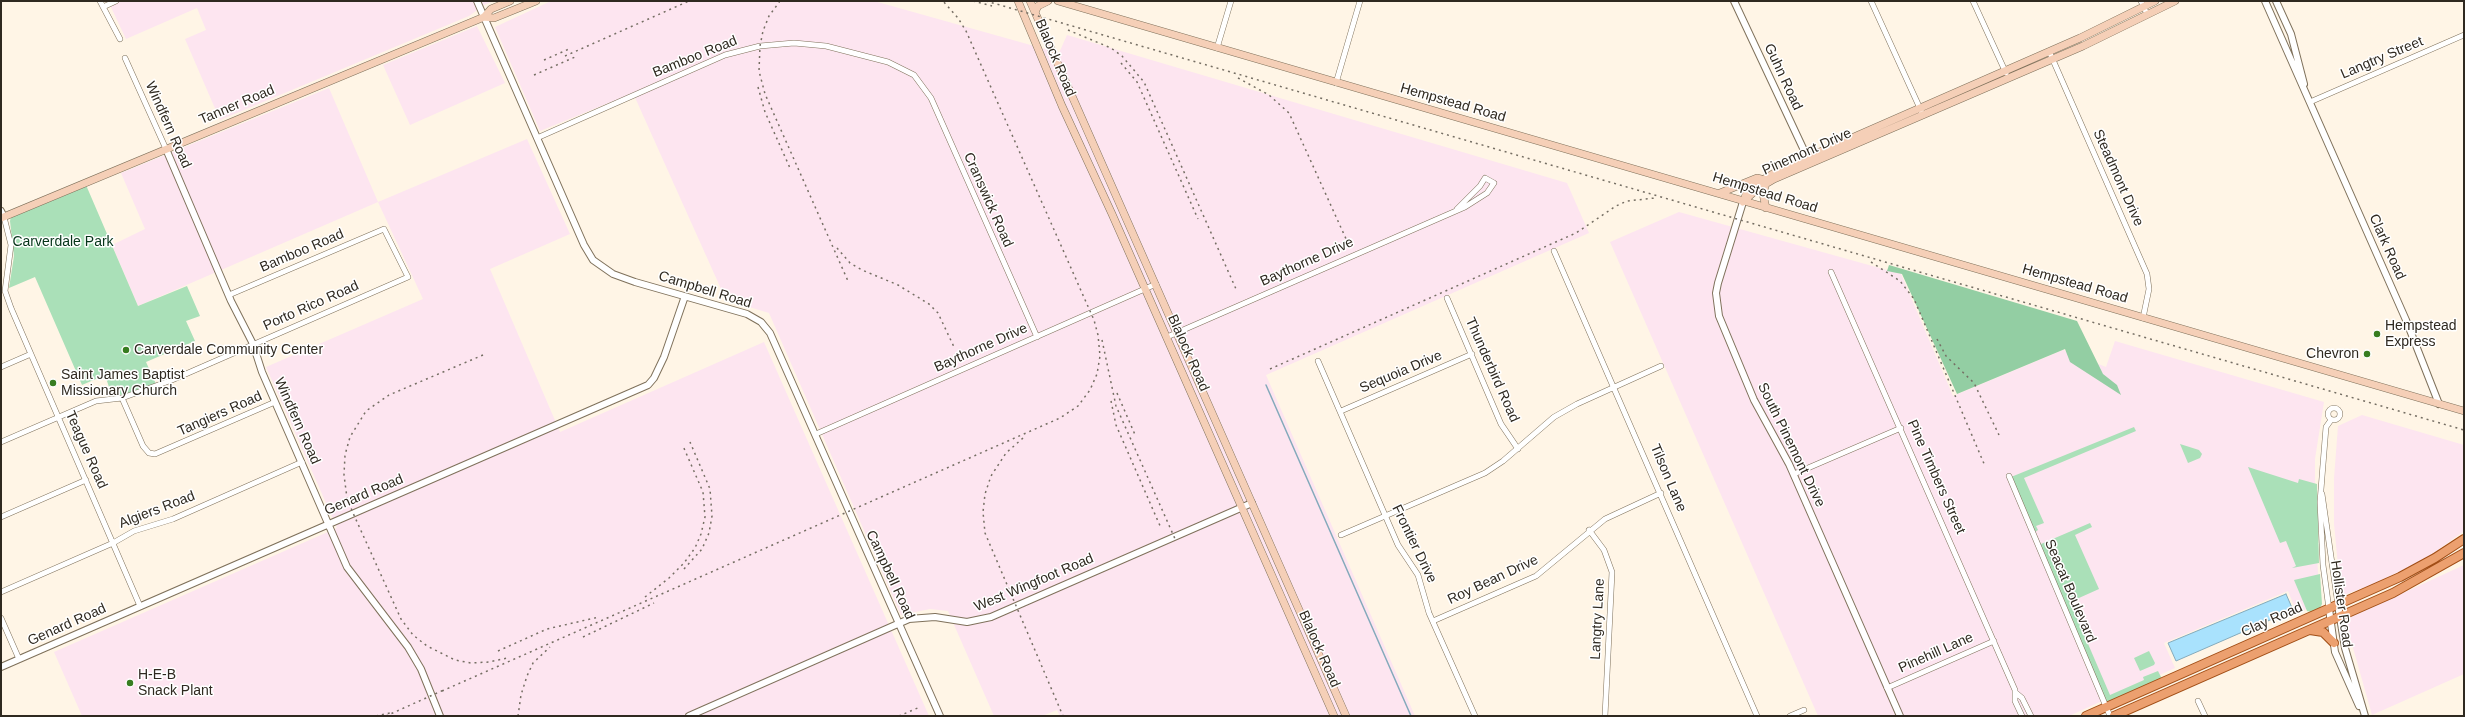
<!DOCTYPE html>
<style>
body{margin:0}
#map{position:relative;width:2465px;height:717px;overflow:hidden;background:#fff5e6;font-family:Arial,sans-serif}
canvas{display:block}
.frame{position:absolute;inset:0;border:2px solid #2f2920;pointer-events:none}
</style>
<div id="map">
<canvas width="2465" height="717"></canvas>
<div class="frame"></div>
</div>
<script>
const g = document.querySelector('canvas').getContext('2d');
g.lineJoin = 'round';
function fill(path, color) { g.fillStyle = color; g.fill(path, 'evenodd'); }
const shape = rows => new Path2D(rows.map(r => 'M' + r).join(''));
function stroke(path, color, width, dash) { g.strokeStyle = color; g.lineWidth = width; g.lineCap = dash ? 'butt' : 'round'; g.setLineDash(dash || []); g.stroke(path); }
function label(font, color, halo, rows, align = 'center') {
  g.font = font + ' Arial,sans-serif'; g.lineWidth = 3; g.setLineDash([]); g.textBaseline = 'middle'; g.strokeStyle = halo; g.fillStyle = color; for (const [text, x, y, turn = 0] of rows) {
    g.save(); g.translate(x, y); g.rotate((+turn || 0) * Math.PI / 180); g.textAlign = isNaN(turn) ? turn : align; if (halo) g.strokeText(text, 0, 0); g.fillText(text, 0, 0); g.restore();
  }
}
fill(shape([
 [108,1,494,1,484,5,469,16,220,120,185,39,206,30,197,8,126,39],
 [551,1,874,1,1059,53,1067,35,1567,183,1589,233,1266,375,1415,716,1060,716,1057,710,1042,716,994,716,948,611,930,609,901,615,769,313,726,300,633,93,540,131,495,27],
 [477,26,505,83,410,125,383,65],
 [329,88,378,202,527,139,570,234,490,269,560,432,764,342,929,716,82,716,54,652,337,528,266,367,423,299,378,202,138,306,112,245,145,229,121,173],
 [1679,212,1901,274,1953,396,2063,350,2106,367,2115,341,2324,402,2315,459,2315,525,2320,603,2297,613,2288,591,2164,643,2175,668,2069,716,1818,716,1610,242],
 [2362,415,2464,445,2464,531,2424,560,2371,585,2341,596,2334,524,2334,478,2338,426],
 [2464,565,2464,674,2372,715,2346,623,2351,617]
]), '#fde5f0');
fill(shape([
 [86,185,138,306,187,286,200,316,186,321,195,341,146,362,156,384,127,394,112,396,105,375,82,385,35,277,9,288,14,256,10,221,11,217],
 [2134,427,2136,431,2024,478,2044,523,2036,526,2038,530,2035,532,2041,544,2090,523,2092,527,2075,535,2099,589,2070,602,2110,695,2144,680,2143,677,2158,671,2162,679,2107,703,2011,477],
 [2180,444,2199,450,2202,454,2200,458,2188,463],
 [2248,467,2298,483,2299,479,2317,484,2319,563,2292,568,2296,566,2286,541,2280,543],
 [2320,574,2322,604,2320,608,2311,612,2307,611,2294,580],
 [2149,651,2155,663,2154,665,2140,671,2134,658]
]), '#aae0b8');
fill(shape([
 [1889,265,2077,321,2103,374,2117,385,2121,395,2070,362,2065,349,1957,394,1902,274,1887,271]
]), '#93cea3');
const water = shape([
 [2286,594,2293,610,2176,661,2168,643,2286,594]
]);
fill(water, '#a9e2fd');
stroke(water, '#84aabb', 1);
stroke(shape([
 [1266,385,1411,716]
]), '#84aabb', 1.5);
const minor = shape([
 [100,1,120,39],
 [1871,1,1923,115],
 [1973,1,2006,73],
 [2141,1,2147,14],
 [103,7,116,1],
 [1217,48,1231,1],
 [2049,51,2147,274,2149,289,2143,318],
 [125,58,166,149],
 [1336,83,1360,1],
 [2310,102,2464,35],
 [537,138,725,55,760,46,794,43,826,46,888,62,914,75,931,98,1037,337],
 [4,217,11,245,5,291,11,308,140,606],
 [1554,251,1757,716],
 [1831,272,2015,690,2015,701,2022,716],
 [1447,298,1501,424,1518,449],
 [1167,337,1465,207,1487,193,1494,183,1485,178,1480,186,1457,209],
 [1318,361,1398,545,1418,575,1429,613,1475,716],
 [1,367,31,354],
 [122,398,143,446,149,453,155,454,275,402],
 '2328 414a6 6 0 1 1 12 0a6 6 0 1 1-12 0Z',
 [1341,411,1472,354],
 [816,434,1156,284],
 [1,442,96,401,122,398,172,380,408,277,384,229,229,295],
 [1794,474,1901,428],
 [2009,476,2110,716],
 [2322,494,2338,605],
 [1,517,86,480],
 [1589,530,1604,550,1612,572,1605,716],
 [1341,535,1485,473,1503,461,1554,417,1577,404,1661,366],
 [1,592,113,543,134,531,173,519,302,462],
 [2329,609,2323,565,2320,502,2326,427,2331,420],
 [1,618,19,659],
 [1433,621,1536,576,1605,519,1661,493],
 [1887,688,1994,641],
 [2016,693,2022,698,2031,716],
 [2198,701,2205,716],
 [1790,716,1804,710]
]);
const tertiary = shape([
 [477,1,584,245,593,260,613,274,635,282,747,314,761,322,770,333,940,716],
 [1734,1,1809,161],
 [2265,1,2406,320,2439,404],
 [2276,1,2291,34,2304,84],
 [166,149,231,301,253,344,262,372,347,567,408,647,421,669,440,716],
 [1743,202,1718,283,1716,293,1719,316,1754,400,1789,464,1900,716],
 [1,211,4,217],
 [2338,605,2345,648,2365,716],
 [2329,609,2335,652,2359,706],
 [1,667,648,385,654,378,664,357,685,296],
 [689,716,909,619,935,617,967,622,991,617,1252,503]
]);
const secondary = shape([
 [1018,1,1062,106,1112,214,1334,716],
 [1030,1,1346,716],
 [1058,1,2464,411],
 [1035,12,1038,6,1048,1],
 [484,17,494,18,536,1],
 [1766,183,1763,194,1766,208],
 [1720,193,1757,178,1761,179],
 [1744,201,1746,194,1751,187,1781,169,2080,38,2155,1],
 [1743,202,1757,189,1774,179,2083,46,2175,1],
 [1,218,484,17,491,9,510,1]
]);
const primary = shape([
 [2310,630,2323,632,2334,643],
 [2086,716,2400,577,2435,558,2464,539],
 [2114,716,2393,593,2464,553]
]);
stroke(minor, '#7f715b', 6);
stroke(tertiary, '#7f715b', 8);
stroke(secondary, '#7f715b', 8);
stroke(primary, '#a14d15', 10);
stroke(minor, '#fff', 5);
stroke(tertiary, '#fff', 6);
stroke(secondary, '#f5cfb7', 7);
stroke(primary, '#eca06f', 8);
stroke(shape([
 [780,1,769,16,763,31,760,46,759,71,765,94,848,281],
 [973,1,992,6],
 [986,1,2464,430],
 [1068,30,1111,48,1122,56,1144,82,1236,289],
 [565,56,689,1],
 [544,60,569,49],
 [1121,63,1137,82,1198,219],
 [534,75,575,57],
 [1238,78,1269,95,1289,113,1347,241],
 [758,87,765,112,790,168],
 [837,248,850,263,862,270,898,285,929,304,938,313,954,347],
 [1871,262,1900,281,1914,299,1985,466],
 [1937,339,1946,356,1974,383,1999,435],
 [1102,340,1116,406,1176,541],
 [483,355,389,395,366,411,350,437,345,455,344,475,347,498,353,513,401,619,413,635,427,646,455,660,471,663,489,662,507,658],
 [1270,369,1576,233,1616,206,1627,201,1655,198],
 [1117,393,1136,437],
 [1111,401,1116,425,1161,528],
 [1023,438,1006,453,991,476,985,494,983,512,985,533,1063,716],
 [684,569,702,549,709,533,712,516,710,489,690,442],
 [645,597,669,578,684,563,695,548,701,534,705,517,703,492,683,446],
 [583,637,654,603],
 [498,651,547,629,599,617],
 [442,691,1060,418,1078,406,1090,390,1097,374,1100,356,1098,335,1094,320,966,31,958,18,943,1],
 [376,716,390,713],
 [386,716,446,689],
 [518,716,521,695,527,676,533,663,550,647],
 [899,716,920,707]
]), '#756e63', 1.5, [2, 4]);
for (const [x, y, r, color] of [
 [2377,334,4,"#377d20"],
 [126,350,4,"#377d20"],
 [2367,354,4,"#377d20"],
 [53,383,4,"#377d20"],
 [130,683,4,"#377d20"]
]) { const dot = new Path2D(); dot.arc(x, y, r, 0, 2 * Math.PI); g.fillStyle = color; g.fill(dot); stroke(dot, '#fff', 1.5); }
label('14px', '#2f2920', '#fff', [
 ["Bamboo Road",695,57,-22],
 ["Blalock Road",1055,58,67],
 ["Langtry Street",2382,58,-23],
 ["Guhn Road",1783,77,65],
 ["Hempstead Road",1453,103,16],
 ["Tanner Road",237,105,-23],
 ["Windfern Road",168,125,66],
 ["Pinemont Drive",1807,152,-24],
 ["Steadmont Drive",2118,178,66],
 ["Hempstead Road",1765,193,17],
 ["Cranswick Road",988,200,66],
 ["Clark Road",2387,247,66],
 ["Bamboo Road",302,251,-23],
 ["Baythorne Drive",1307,262,-24],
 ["Hempstead Road",2075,284,16],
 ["Campbell Road",705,290,17],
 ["Porto Rico Road",311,306,-24],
 ["Baythorne Drive",981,348,-24],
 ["Blalock Road",1188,353,66],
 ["Thunderbird Road",1492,370,66],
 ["Sequoia Drive",1401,372,-23],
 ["Tangiers Road",220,414,-24],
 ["Windfern Road",297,421,66],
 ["South Pinemont Drive",1791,445,64],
 ["Teague Road",86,450,66],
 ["Pine Timbers Street",1936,477,66],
 ["Tilson Lane",1668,478,67],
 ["Genard Road",364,495,-23],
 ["Algiers Road",157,510,-21],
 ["Frontier Drive",1414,544,64],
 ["Campbell Road",890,575,65],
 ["Roy Bean Drive",1493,580,-25],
 ["West Wingfoot Road",1034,583,-23],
 ["Seacat Boulevard",2070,591,67],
 ["Hollister Road",2341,604,82],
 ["Langtry Lane",1598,619,-87],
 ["Clay Road",2272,620,-24],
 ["Genard Road",67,625,-24],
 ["Blalock Road",1319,649,66],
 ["Pinehill Lane",1936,653,-24]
]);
label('14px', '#053519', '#fff', [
 ["Carverdale Park",63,242]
]);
label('14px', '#2f2920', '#fff', [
 ["Hempstead",2385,326],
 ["Express",2385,342],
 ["Carverdale Community Center",134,350],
 ["Chevron",2359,354,"right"],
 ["Saint James Baptist",61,375],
 ["Missionary Church",61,391],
 ["H-E-B",138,675],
 ["Snack Plant",138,691]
], 'left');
</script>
